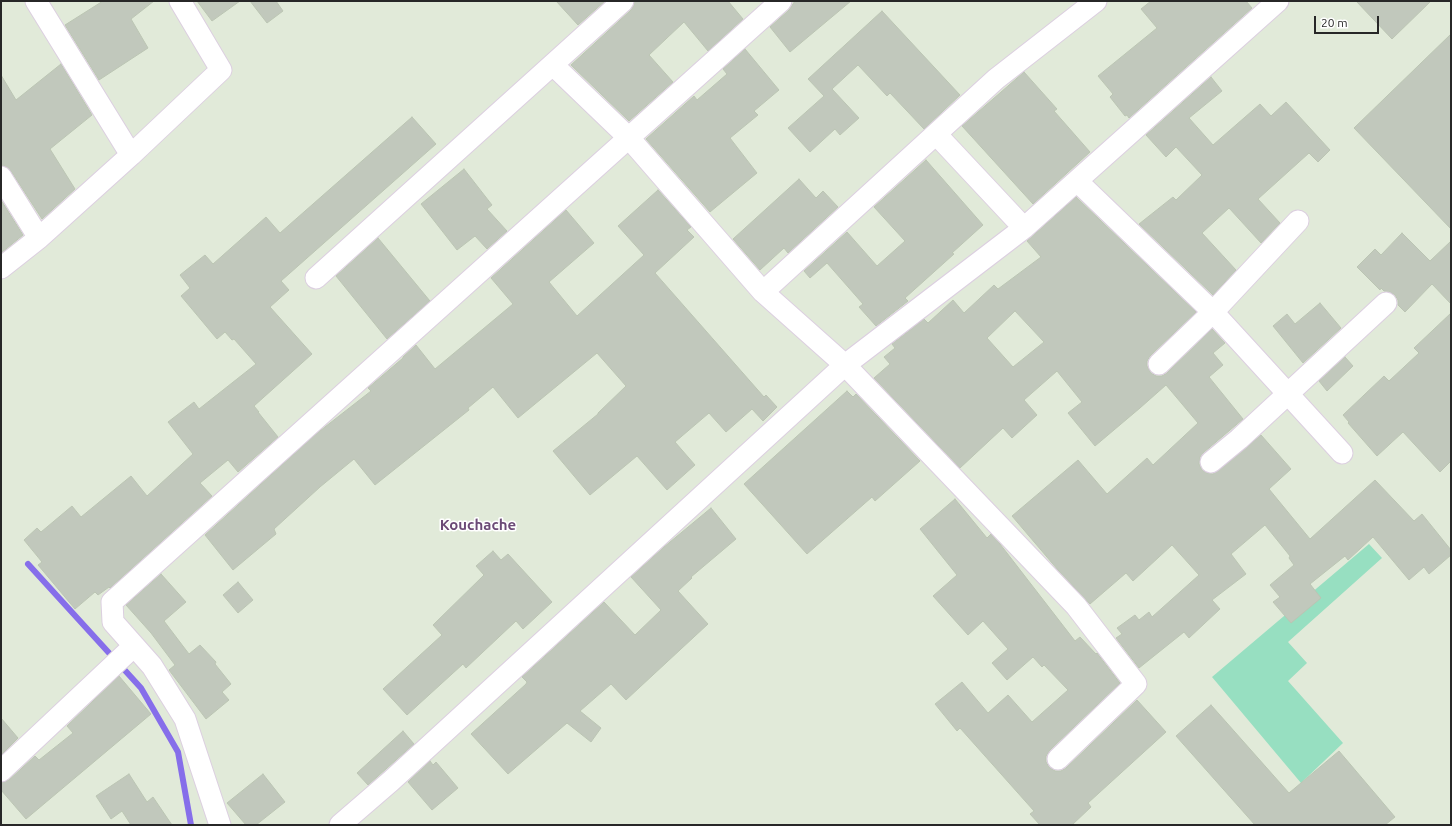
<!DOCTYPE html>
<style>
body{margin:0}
#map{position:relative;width:1452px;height:826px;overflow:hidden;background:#e1ead9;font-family:Ubuntu,sans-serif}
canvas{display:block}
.frame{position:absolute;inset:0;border:2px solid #272727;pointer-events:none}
.scale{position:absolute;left:1314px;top:16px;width:65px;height:18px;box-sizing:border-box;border:2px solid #272727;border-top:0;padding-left:5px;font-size:12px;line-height:14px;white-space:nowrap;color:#272727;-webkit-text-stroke:3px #fff;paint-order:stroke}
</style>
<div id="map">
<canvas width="1452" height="826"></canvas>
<div class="frame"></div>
<div class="scale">20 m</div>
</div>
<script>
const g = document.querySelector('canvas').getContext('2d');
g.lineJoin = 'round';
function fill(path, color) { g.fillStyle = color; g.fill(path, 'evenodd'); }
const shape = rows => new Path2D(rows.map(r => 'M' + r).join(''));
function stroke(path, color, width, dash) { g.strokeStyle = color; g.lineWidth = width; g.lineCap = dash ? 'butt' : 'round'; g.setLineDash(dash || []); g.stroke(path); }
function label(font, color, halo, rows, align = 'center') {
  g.font = font + ' Ubuntu,sans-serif'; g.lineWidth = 3; g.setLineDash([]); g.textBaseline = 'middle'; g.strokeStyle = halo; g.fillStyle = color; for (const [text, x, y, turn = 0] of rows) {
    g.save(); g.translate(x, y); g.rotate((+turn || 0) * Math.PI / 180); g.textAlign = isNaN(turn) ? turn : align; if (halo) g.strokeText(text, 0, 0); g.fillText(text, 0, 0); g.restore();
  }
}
fill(shape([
 [1369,544,1382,558,1288,642,1307,663,1288,681,1343,743,1301,783,1212,677]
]), '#97dfc1');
stroke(shape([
 [28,564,141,688,178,752,191,825]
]), '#866eea', 6);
const building = shape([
 [103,1,154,1,131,19,148,48,99,80,65,25,103,1],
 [197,1,240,1,212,21,197,1],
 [250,1,276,1,283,11,267,23,250,1],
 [556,1,605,1,578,25,556,1],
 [635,1,728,1,743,19,708,51,684,22,649,55,673,82,629,121,571,65,631,10,634,5,635,1],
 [795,1,851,1,790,52,770,27,789,10,795,1],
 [1151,1,1246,1,1252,8,1129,118,1127,115,1125,116,1110,97,1113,94,1098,76,1157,28,1141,9,1151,1],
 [1356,1,1431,1,1392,39,1356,1],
 [882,11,960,95,924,129,890,93,887,96,858,65,832,89,859,118,840,135,835,129,810,152,788,128,824,96,808,79,882,11],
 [1451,34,1451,229,1354,128,1451,34],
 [745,49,779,90,754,111,758,115,730,138,757,173,710,212,646,139,694,96,697,100,727,74,723,69,745,49],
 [61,64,92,115,50,149,75,189,42,219,11,171,7,167,1,165,1,75,16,100,61,64],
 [1024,72,1057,109,1054,111,1090,152,1033,204,962,126,1024,72],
 [1211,77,1222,91,1189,118,1213,145,1260,104,1271,116,1286,102,1330,150,1318,162,1309,153,1258,199,1280,223,1261,243,1229,208,1202,233,1236,270,1213,295,1139,224,1173,197,1176,200,1202,175,1176,147,1166,157,1146,135,1211,77],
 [412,117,436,144,281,281,289,290,270,307,312,354,254,406,259,412,258,412,278,437,238,472,228,460,200,483,212,496,110,588,109,587,98,595,95,592,75,609,38,565,42,562,24,540,37,528,41,532,72,506,81,517,131,476,147,496,193,454,168,422,194,402,199,409,256,364,234,339,232,340,225,332,217,339,181,296,190,288,180,275,205,255,213,264,266,217,280,233,412,117],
 [926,160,983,225,952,253,954,254,905,298,908,301,876,326,859,307,863,304,827,263,810,278,804,271,847,232,877,266,905,241,874,207,926,160],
 [464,169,492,205,487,209,507,231,487,249,475,236,457,250,421,204,464,169],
 [799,179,816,198,823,191,838,207,788,253,784,248,760,270,733,239,799,179],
 [658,190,691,227,687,230,694,237,655,273,764,397,766,395,777,407,763,421,752,409,726,432,709,413,675,442,695,465,667,490,637,456,590,495,553,451,598,414,598,413,626,386,597,353,518,418,493,387,468,408,469,410,375,485,354,459,320,487,274,529,276,534,233,570,205,535,316,434,371,391,368,388,403,358,403,357,416,345,435,369,513,304,491,278,566,210,594,243,549,282,577,316,644,255,618,226,658,190],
 [1076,197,1196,312,1150,356,1147,361,1147,366,1151,373,1156,376,1162,376,1167,373,1212,329,1225,343,1213,353,1223,365,1209,377,1243,419,1203,453,1200,457,1199,464,1202,470,1207,473,1213,474,1218,471,1261,435,1291,469,1269,489,1310,539,1375,480,1414,521,1422,514,1451,550,1451,555,1429,574,1424,567,1409,580,1373,537,1348,560,1345,556,1310,584,1321,598,1291,623,1273,602,1280,597,1270,585,1294,565,1289,558,1290,556,1265,525,1231,554,1246,574,1212,600,1220,609,1189,638,1184,632,1139,668,1116,638,1122,634,1117,628,1135,615,1139,620,1149,612,1152,617,1199,575,1172,545,1133,581,1126,573,1090,604,1058,570,1012,516,1078,460,1107,494,1147,458,1153,465,1198,423,1166,385,1140,408,1095,446,1068,413,1082,402,1057,371,1024,400,1037,415,1012,438,1003,428,960,468,874,378,890,364,884,357,895,348,892,344,924,319,928,323,953,300,964,313,994,285,998,289,1041,257,1027,241,1076,197],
 [1015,311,1044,342,1013,367,987,338,1015,311],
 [1,200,23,235,1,253,1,200],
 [1402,233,1430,261,1451,241,1451,304,1432,284,1405,312,1398,305,1398,300,1395,295,1390,292,1384,291,1381,288,1380,290,1357,267,1375,249,1381,255,1402,233],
 [378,238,430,301,387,339,336,276,378,238],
 [1320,303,1341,328,1303,363,1273,326,1287,314,1295,324,1320,303],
 [1451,313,1451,461,1440,472,1403,432,1377,456,1348,423,1349,422,1343,415,1384,376,1389,381,1419,353,1414,348,1451,313],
 [1345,357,1353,366,1327,391,1319,381,1345,357],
 [847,391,853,397,856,394,920,461,875,501,872,497,807,554,744,484,847,391],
 [955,499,987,538,991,534,1000,544,1075,641,1080,637,1096,654,1097,653,1120,683,1050,750,1046,756,1046,762,1049,767,1055,771,1061,771,1066,768,1137,700,1166,732,1088,803,1091,807,1072,825,1040,825,1030,814,1034,811,960,728,957,731,935,704,962,682,988,713,1008,695,1032,722,1068,690,1044,665,1042,667,1033,657,1007,680,992,663,1008,649,983,621,968,635,933,596,957,575,920,529,955,499],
 [711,508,736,539,691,577,692,578,678,591,708,624,626,700,611,684,580,711,601,728,591,742,567,723,508,774,471,734,526,684,527,682,522,677,604,602,635,635,661,610,631,577,664,547,711,508],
 [493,551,501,560,508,554,552,602,523,629,516,621,466,668,463,664,407,715,383,689,442,635,433,625,484,575,476,566,493,551],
 [161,574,186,602,164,621,189,654,200,645,216,662,215,664,231,684,222,692,229,700,206,719,169,670,175,665,151,633,126,605,161,574],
 [238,582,253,600,238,613,223,595,238,582],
 [119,676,151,714,26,819,1,790,1,783,9,780,35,756,39,760,73,733,67,726,119,676],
 [1211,705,1289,793,1339,751,1395,817,1385,825,1255,825,1176,736,1211,705],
 [1,718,18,738,1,755,1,718],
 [403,731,414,744,368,785,357,773,403,731],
 [430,761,433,765,436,762,458,788,432,810,408,782,430,761],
 [129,774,147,802,153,797,172,825,131,825,122,811,111,819,96,796,129,774],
 [263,774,285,802,256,825,246,825,227,803,263,774]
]);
fill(building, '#c1c8bc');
stroke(building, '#bbc5b3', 1);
const minor = shape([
 [36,1,131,155],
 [553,65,629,138,763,292,845,365,1076,606,1136,684,1058,759],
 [936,134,1024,228],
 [1,177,39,238],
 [1077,181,1213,312,1342,453],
 [1,268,39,238,131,155,221,70,180,1],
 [316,278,623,1],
 [763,292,996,79,1096,1],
 [1159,364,1213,312,1298,221],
 [1211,462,1239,439,1386,303],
 [1,771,134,646],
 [220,825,185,719,152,666,113,622,112,602,781,1],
 [340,825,391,781,845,365,1024,228,1278,1]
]);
stroke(minor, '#dccfe0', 23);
stroke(minor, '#fff', 21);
label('bold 15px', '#6b4a76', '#fff', [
 ["Kouchache",478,525]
]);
</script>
